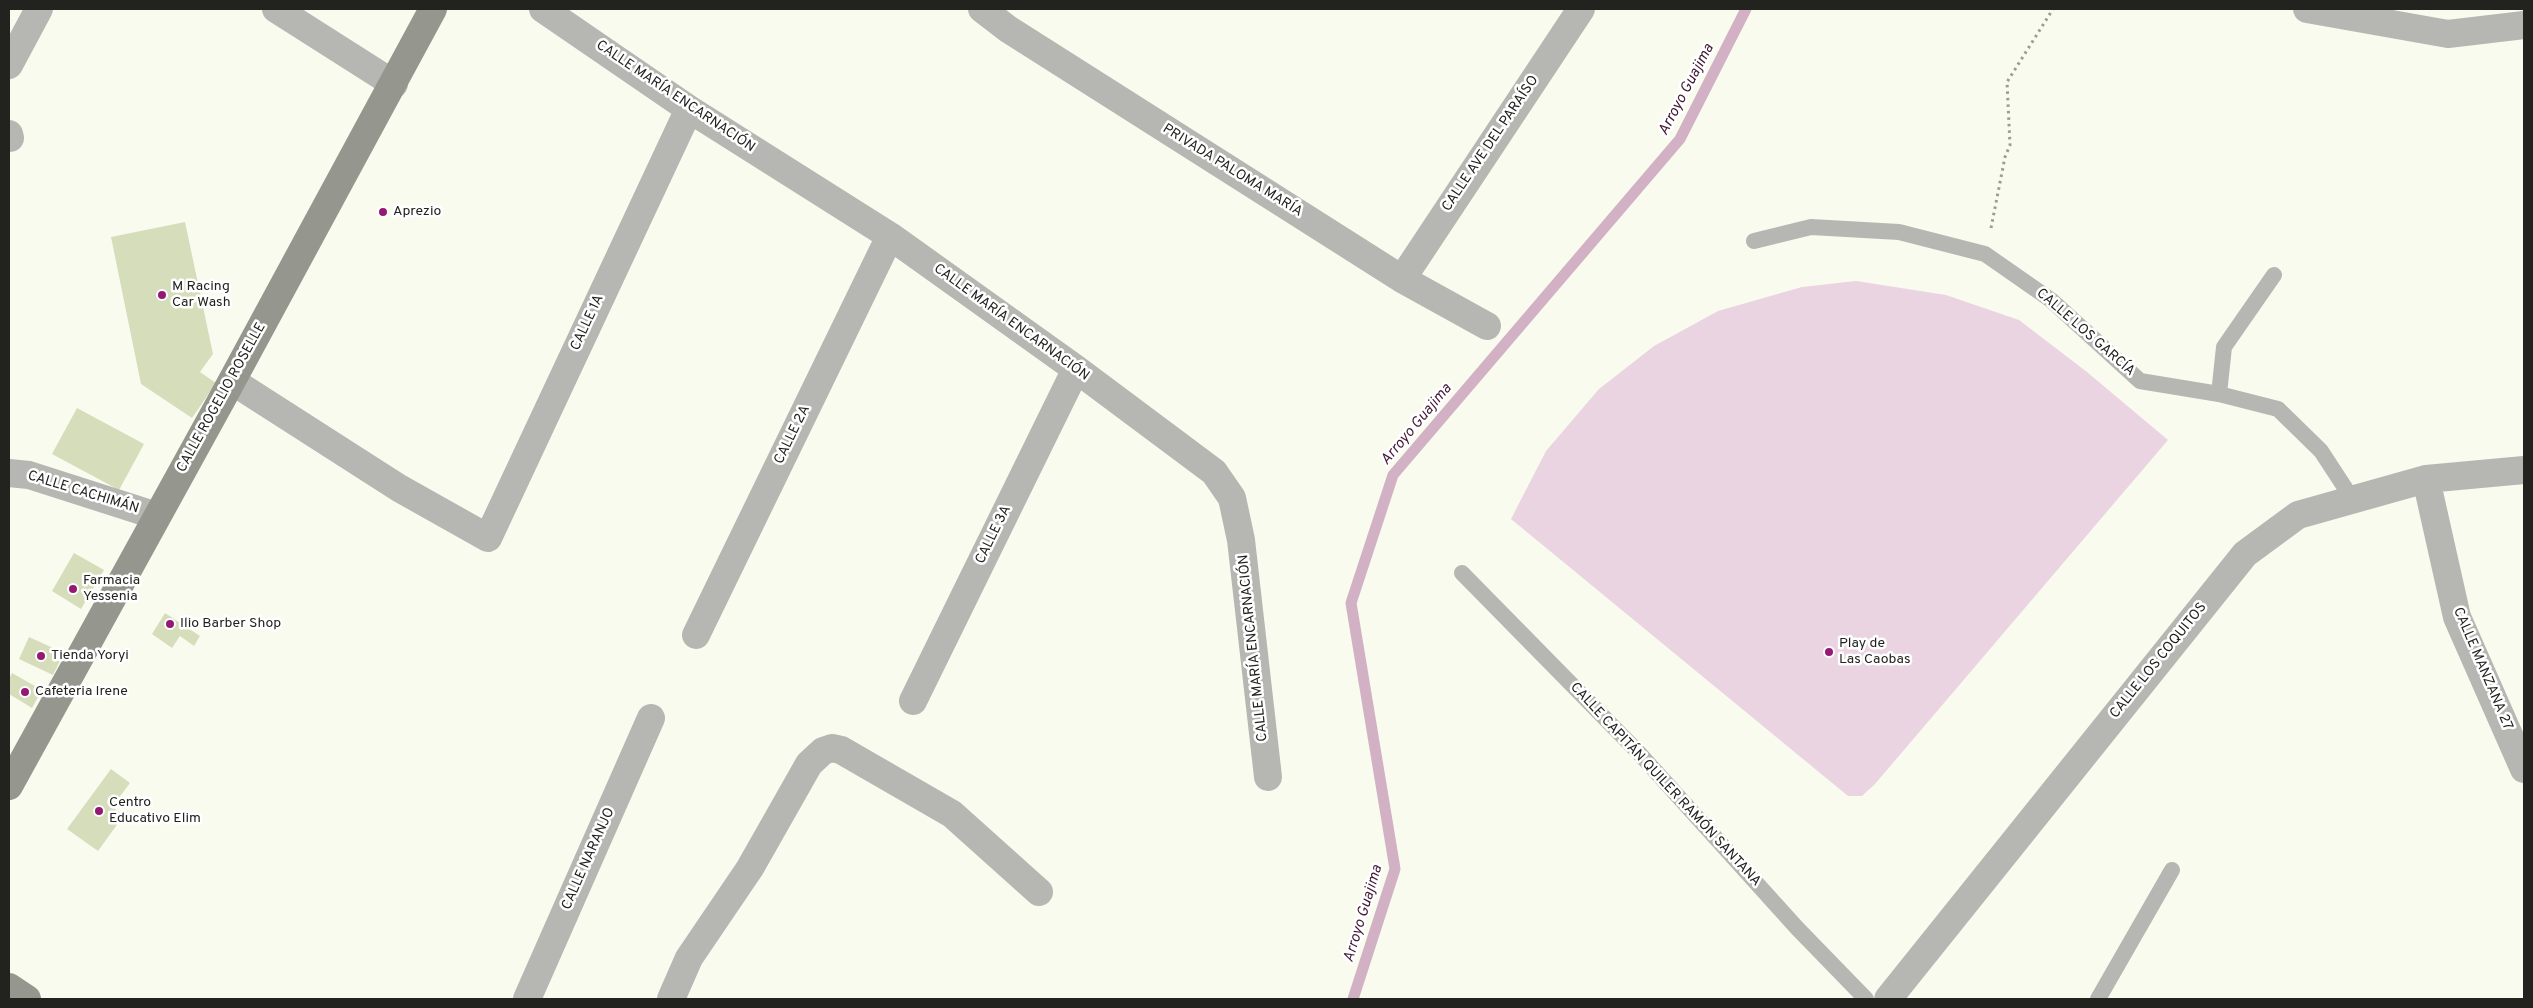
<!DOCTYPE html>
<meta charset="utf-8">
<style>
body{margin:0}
#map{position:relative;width:2533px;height:1008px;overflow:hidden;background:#f9fbef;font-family:Overpass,sans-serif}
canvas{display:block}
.frame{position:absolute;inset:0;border:10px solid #22231f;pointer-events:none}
</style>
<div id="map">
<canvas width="2533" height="1008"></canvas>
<div class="frame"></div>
</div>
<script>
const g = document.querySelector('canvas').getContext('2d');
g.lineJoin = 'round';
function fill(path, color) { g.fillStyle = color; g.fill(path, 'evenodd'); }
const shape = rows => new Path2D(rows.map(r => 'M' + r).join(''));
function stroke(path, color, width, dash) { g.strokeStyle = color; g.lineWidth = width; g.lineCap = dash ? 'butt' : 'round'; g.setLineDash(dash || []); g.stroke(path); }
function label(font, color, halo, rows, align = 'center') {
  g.font = font + ' Overpass,sans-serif'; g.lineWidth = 5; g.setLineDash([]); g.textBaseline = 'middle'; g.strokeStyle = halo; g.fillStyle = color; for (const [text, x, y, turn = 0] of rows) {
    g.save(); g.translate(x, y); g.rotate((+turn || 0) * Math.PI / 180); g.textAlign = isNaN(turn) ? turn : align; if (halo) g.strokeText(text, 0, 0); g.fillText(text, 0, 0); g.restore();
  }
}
fill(shape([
 [1856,281,1946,295,2019,320,2087,372,2168,440,1875,784,1862,796,1848,796,1511,519,1546,451,1599,389,1654,346,1718,311,1802,287]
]), '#ebd4e1');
stroke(shape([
 [1353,999,1395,869,1351,603,1393,475,1680,139,1746,9]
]), '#d2b1c4', 11);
fill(shape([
 [185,222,213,354,200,372,216,383,192,418,141,384,111,237],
 [77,408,144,444,119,490,52,454],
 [74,553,104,570,81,609,52,591],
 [165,613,200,636,194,646,180,636,172,648,152,634],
 [29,637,64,653,53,675,19,659],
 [12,673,42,690,32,708,9,694,9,679],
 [111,769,130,783,112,807,124,815,98,851,67,829]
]), '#d6ddbb');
stroke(shape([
 [1991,228,2005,157,2010,145,2007,82,2053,9]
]), '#9a9b93', 3, [2.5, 4]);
stroke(shape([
 [1754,241,1811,227,1899,232,1985,254,2051,300,2140,381,2219,394,2278,409,2321,451,2353,500],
 [2219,394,2224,347,2274,275],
 [1462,573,1639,753,1797,928,1866,999],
 [2098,999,2172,870]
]), '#b6b7b2', 16);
stroke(shape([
 [276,9,394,84],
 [543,9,689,109,890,236,1076,369,1214,472,1232,498,1241,540,1268,777],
 [982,9,1008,29,1402,279,1487,326],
 [2307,9,2448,34,2524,25],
 [9,65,39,9],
 [9,134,10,138],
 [1402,279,1581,9],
 [232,381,399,488,488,538,689,109],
 [9,473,29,475,157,516],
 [2426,479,2457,617,2524,769],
 [696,635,890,236],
 [913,701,1076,369],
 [527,999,651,718],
 [671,999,689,958,750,868,809,764,823,751,832,748,841,750,952,814,1039,892],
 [1888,999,2245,554,2298,515,2426,479,2524,470]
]), '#b6b7b2', 28);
stroke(shape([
 [9,786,222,399,433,9],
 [9,987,27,999]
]), '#95978f', 28);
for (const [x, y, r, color] of [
 [383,212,5,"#951872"],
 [162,295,5,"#951872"],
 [73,589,5,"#951872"],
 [170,624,5,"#951872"],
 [1829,652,5,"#951872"],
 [41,656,5,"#951872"],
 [25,692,5,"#951872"],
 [99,811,5,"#951872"]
]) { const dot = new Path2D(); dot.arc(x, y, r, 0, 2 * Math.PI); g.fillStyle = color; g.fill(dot); stroke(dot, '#fff', 2); }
label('14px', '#22231f', '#fff', [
 ["CALLE MARÍA ENCARNACIÓN",675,97,34],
 ["CALLE AVE DEL PARAÍSO",1491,144,-56],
 ["PRIVADA PALOMA MARÍA",1232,171,32],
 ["CALLE 1A",588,323,-65],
 ["CALLE MARÍA ENCARNACIÓN",1011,323,36],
 ["CALLE LOS GARCÍA",2085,333,41],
 ["CALLE ROGELIO ROSELLE",222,398,-61],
 ["CALLE 2A",793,435,-64],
 ["CALLE CACHIMÁN",83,493,17],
 ["CALLE 3A",994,535,-64],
 ["CALLE MARÍA ENCARNACIÓN",1254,648,-96],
 ["CALLE LOS COQUITOS",2159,661,-51],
 ["CALLE MANZANA 27",2482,669,67],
 ["CALLE CAPITÁN QUILER RAMÓN SANTANA",1665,785,47],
 ["CALLE NARANJO",589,859,-66]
]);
label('14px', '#22231f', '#fff', [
 ["Aprezio",393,212],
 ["M Racing",172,287],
 ["Car Wash",172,303],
 ["Farmacia",83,581],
 ["Yessenia",83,597],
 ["Ilio Barber Shop",180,624],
 ["Play de",1839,644],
 ["Las Caobas",1839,660],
 ["Tienda Yoryi",51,656],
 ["Cafeteria Irene",35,692],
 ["Centro",109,803],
 ["Educativo Elim",109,819]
], 'left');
label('italic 15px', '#421834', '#fff', [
 ["Arroyo Guajima",1687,90,-62],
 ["Arroyo Guajima",1417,425,-50],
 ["Arroyo Guajima",1364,914,-73]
]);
</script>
